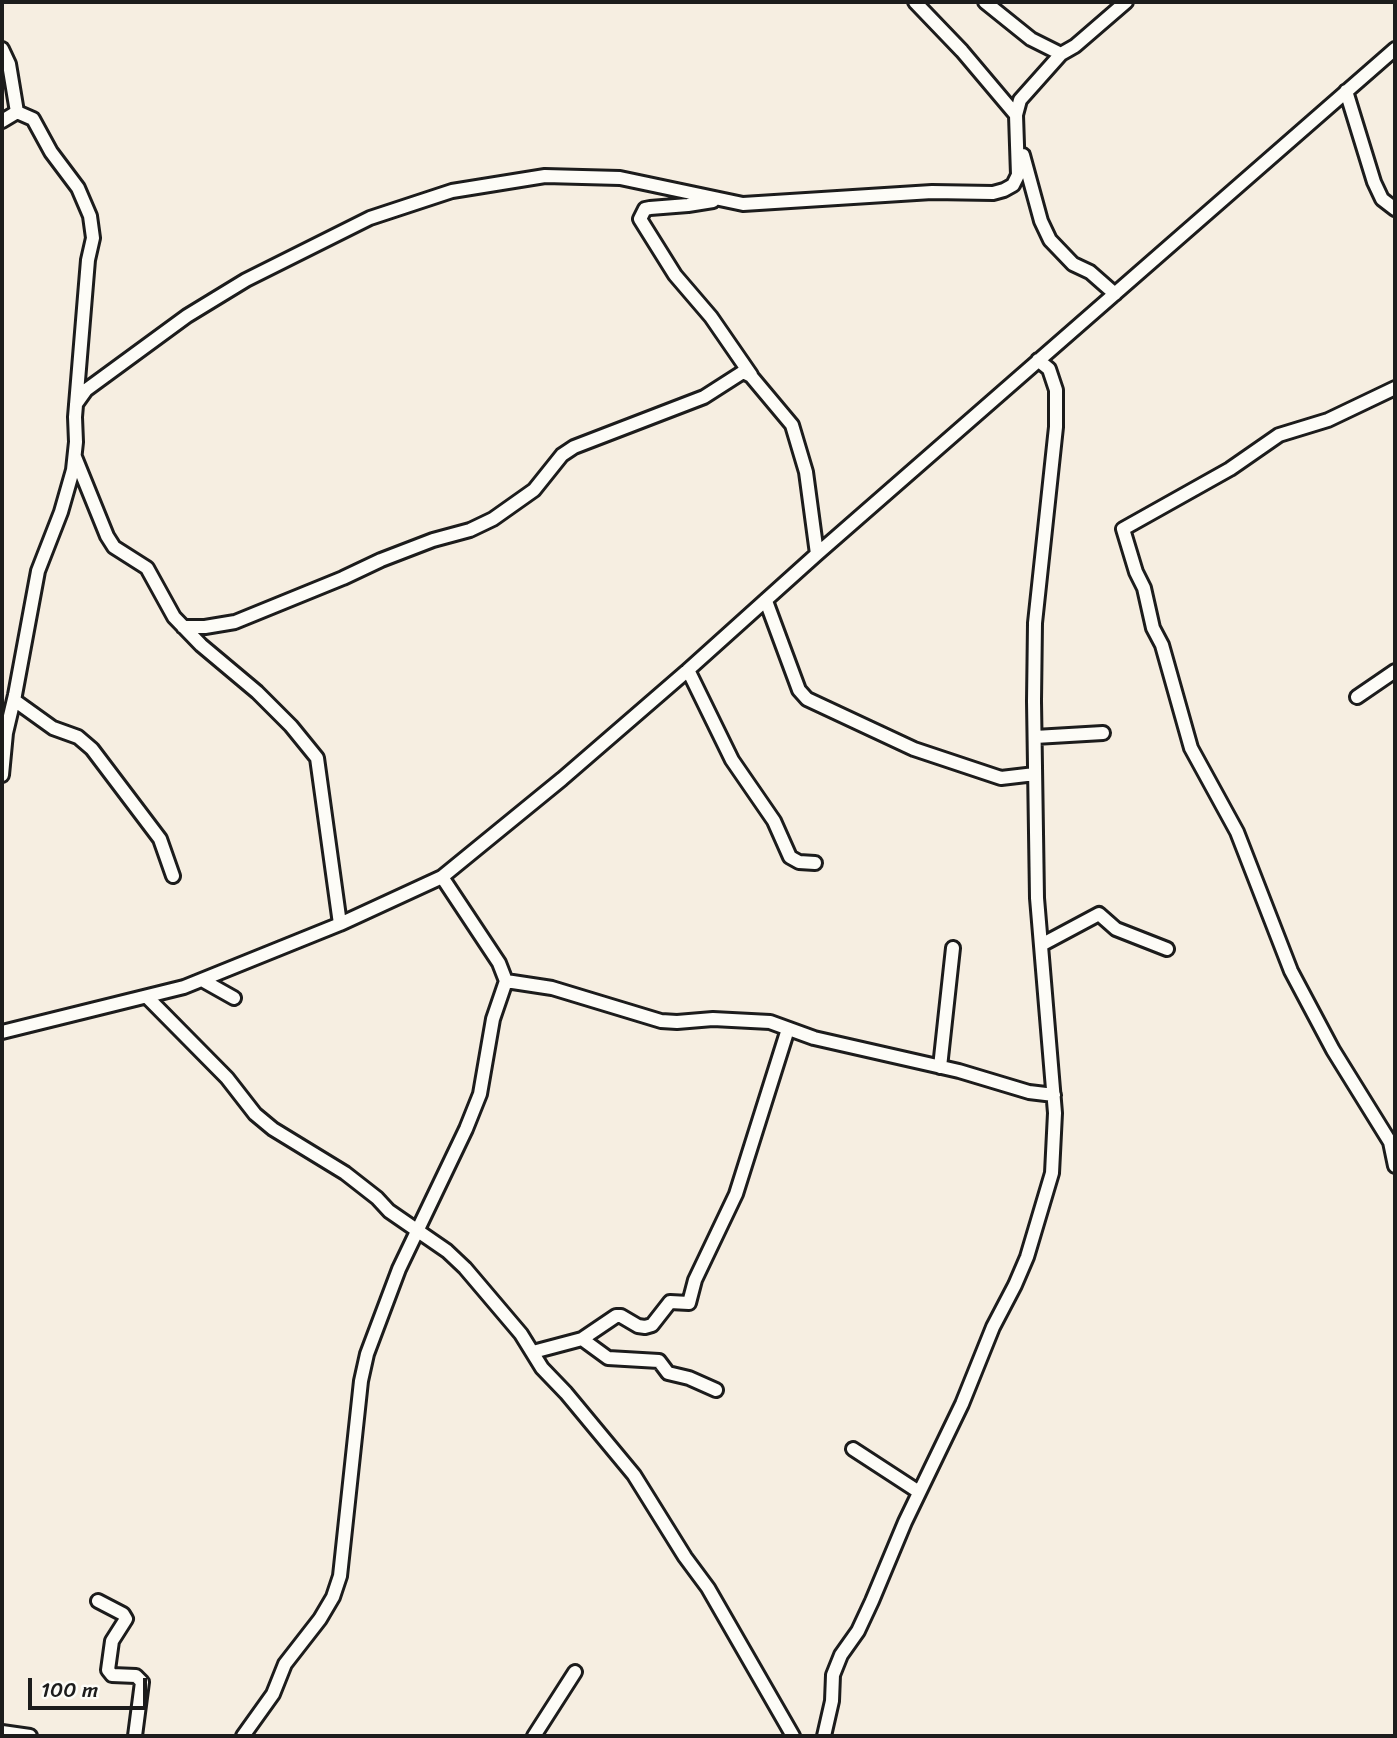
<!DOCTYPE html>
<style>
body{margin:0}
#map{position:relative;width:1397px;height:1738px;overflow:hidden;background:#f6eee1;font-family:Sriracha,sans-serif}
canvas{display:block}
.frame{position:absolute;inset:0;border:4px solid #1c1c1c;pointer-events:none}
.scale{position:absolute;left:28px;top:1678px;width:119px;height:32px;box-sizing:border-box;border:4px solid #1c1c1c;border-top:0;padding-left:9px;font-size:21px;line-height:24px;white-space:nowrap;color:#1c1c1c;-webkit-text-stroke:5px #fdfcf7;paint-order:stroke}
</style>
<div id="map">
<canvas width="1397" height="1738"></canvas>
<div class="frame"></div>
<div class="scale">100 m</div>
</div>
<script>
const g = document.querySelector('canvas').getContext('2d');
g.lineJoin = 'round';
const shape = rows => new Path2D(rows.map(r => 'M' + r).join(''));
function stroke(path, color, width, dash) { g.strokeStyle = color; g.lineWidth = width; g.lineCap = dash ? 'butt' : 'round'; g.setLineDash(dash || []); g.stroke(path); }
const minor = shape([
 [915,2,962,51,1016,115],
 [985,2,1031,39,1061,54],
 [2,49,9,64,17,112,33,119,51,152,78,188,90,216,93,238,88,260,75,417,76,442,73,470,61,512,38,571,15,695,6,733,2,775],
 [1346,91,1374,182,1382,199,1395,209],
 [2,121,17,112],
 [1023,155,1041,221,1050,240,1073,264,1090,272,1115,294],
 [713,201,688,205,650,208,645,209,640,219,675,275,711,317,751,375],
 [1395,388,1328,420,1279,435,1230,469,1123,529,1136,572,1144,588,1153,628,1162,645,1191,748,1237,832,1291,971,1333,1050,1390,1142,1395,1166],
 [76,404,86,390,187,316,246,280,370,218,452,191,545,176,620,178,743,204,932,192,993,193,1004,190,1013,185,1018,175,1016,115,1020,100,1061,54,1075,46,1126,2],
 [75,457,107,536,114,547,147,568,174,617,201,645,257,692,291,726,317,758,340,924],
 [766,601,799,690,807,699,914,749,1001,778,1035,774],
 [183,627,205,627,235,622,343,578,381,560,433,540,470,530,493,519,534,490,562,455,574,447,704,397,743,372,751,376,792,425,806,472,817,554],
 [688,670,732,760,774,821,790,857,799,862,815,863],
 [1357,697,1395,671],
 [14,700,53,728,78,737,92,749,160,839,173,876],
 [1035,737,1103,733],
 [1041,945,1099,914,1116,929,1167,949],
 [202,980,234,998],
 [506,981,552,988,661,1021,677,1022,713,1019,770,1022,814,1038,959,1071,1029,1092,1054,1095],
 [147,997,227,1078,255,1114,273,1129,345,1173,377,1198,389,1211,447,1251,465,1268,521,1334,542,1368,566,1393,634,1475,685,1557,708,1588,793,1736],
 [2,1032,184,987,340,924,442,877,562,779,688,670,817,554,1395,49],
 [940,1067,953,948],
 [582,1339,608,1358,659,1361,668,1373,689,1378,716,1390],
 [533,1352,582,1339,616,1316,621,1316,638,1326,645,1327,652,1325,670,1302,689,1303,695,1280,736,1194,788,1029],
 [853,1449,919,1492],
 [98,1601,123,1614,126,1619,112,1641,108,1670,112,1675,136,1676,142,1682,135,1736],
 [2,1732,30,1736],
 [243,1736,273,1694,285,1664,320,1619,333,1597,340,1576,361,1381,367,1354,399,1269,466,1129,480,1094,493,1019,506,981,499,963,442,877],
 [534,1736,575,1672],
 [824,1736,832,1701,833,1675,841,1655,858,1631,872,1601,905,1522,962,1404,993,1327,1015,1285,1027,1257,1052,1173,1055,1113,1037,898,1034,701,1035,623,1056,427,1056,390,1049,369,1038,360]
]);
stroke(minor, '#1c1c1c', 18);
stroke(minor, '#fdfcf7', 12);
</script>
